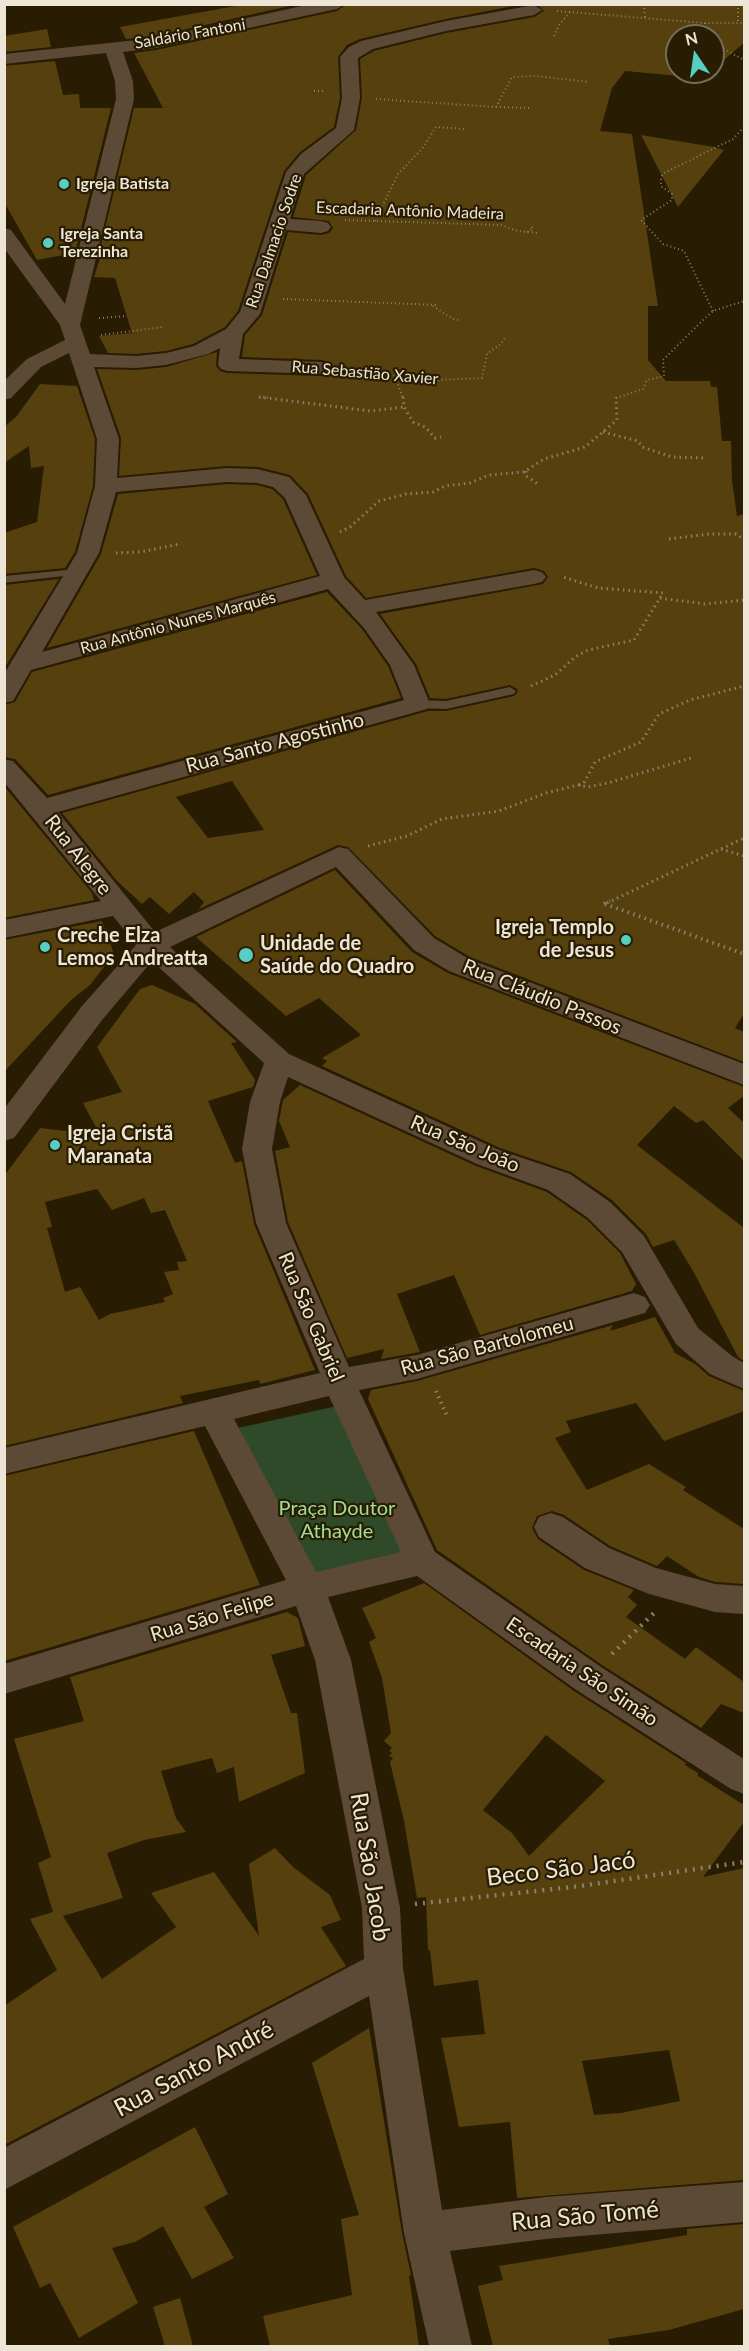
<!DOCTYPE html>
<meta charset="utf-8">
<style>
body{margin:0}
#map{position:relative;width:749px;height:2351px;overflow:hidden;background:#281c02;font-family:Lato,sans-serif}
canvas{display:block}
.frame{position:absolute;inset:0;border:6px solid #ede5d6;pointer-events:none}
.north{position:absolute;left:665px;top:24px;width:60px;height:60px;box-sizing:border-box;background:#281c02;border:2px solid #776c57;border-radius:50%;rotate:347deg;font-size:16px;font-weight:700;line-height:24px;text-align:center;color:#ede5d6}
.north::after{content:'';display:block;margin:auto;width:21px;height:27px;background:#57cec1;clip-path:polygon(50% 0,100% 100%,50% 72%,0 100%)}
</style>
<div id="map">
<canvas width="749" height="2351"></canvas>
<div class="frame"></div>
<div class="north">N</div>
</div>
<script>
const g = document.querySelector('canvas').getContext('2d');
g.lineJoin = 'round';
function fill(path, color) { g.fillStyle = color; g.fill(path, 'evenodd'); }
const shape = rows => new Path2D(rows.map(r => 'M' + r).join(''));
function stroke(path, color, width, dash) { g.strokeStyle = color; g.lineWidth = width; g.lineCap = dash ? 'butt' : 'round'; g.setLineDash(dash || []); g.stroke(path); }
function label(font, color, halo, rows, align = 'center') {
  g.font = font + ' Lato,sans-serif'; g.lineWidth = 4.5; g.setLineDash([]); g.textBaseline = 'middle'; g.strokeStyle = halo; g.fillStyle = color; for (const [text, x, y, turn = 0] of rows) {
    g.save(); g.translate(x, y); g.rotate((+turn || 0) * Math.PI / 180); g.textAlign = isNaN(turn) ? turn : align; if (halo) g.strokeText(text, 0, 0); g.fillText(text, 0, 0); g.restore();
  }
}
fill(shape([
 [337,1406,411,1557,308,1579,238,1428]
]), '#2e4a29');
fill(shape([
 [246,4,298,4,156,36,126,39,120,27],
 [347,4,524,4,446,19,360,39,347,45,338,57,340,98,334,127,300,152,284,171,238,311,225,327,193,344,166,351,136,354,108,353,99,336,132,333,115,278,94,277,103,249,100,249,134,108,163,108,134,53,156,50,337,11],
 [537,4,744,4,744,43,713,69,713,36,677,36,677,72,709,72,701,78,625,71,612,88,600,131,632,134,658,306,648,306,648,360,666,381,710,381,711,387,717,387,722,441,731,441,732,481,737,516,744,514,744,1014,735,1028,744,1032,744,1062,470,957,435,936,348,847,338,845,199,909,204,902,194,892,169,914,150,897,142,904,117,881,62,813,428,711,446,711,514,696,518,692,517,689,510,685,446,699,430,698,416,664,380,614,543,584,548,577,544,571,534,568,366,598,346,576,308,494,290,475,258,467,227,466,119,476,121,438,97,369,136,370,166,367,217,352,216,366,220,371,227,373,321,376,330,373,333,367,329,362,322,360,242,357,245,335,262,315,288,232,321,235,329,233,333,228,329,221,293,217,306,175,356,130,362,98,360,59,374,51,446,33,534,17,544,11],
 [232,781,264,830,208,838,176,797],
 [47,29,51,47,4,52,4,36],
 [55,61,63,95,79,94,80,108,111,108,75,253,37,260,4,202,4,66],
 [641,135,714,147,724,150,678,207],
 [40,384,77,386,95,439,93,486,75,552,65,568,4,574,4,533,37,522,44,466,31,468,29,446,4,463,4,427,16,417],
 [227,484,257,485,272,489,283,499,317,575,47,648,101,554,118,494],
 [59,579,4,669,4,585],
 [327,592,362,629,388,666,401,698,48,795,15,759,4,757,4,705,15,702,32,672],
 [4,786,92,893,94,900,4,918],
 [335,870,412,952,448,973,744,1087,744,1096,728,1108,744,1123,744,1161,703,1120,696,1123,674,1106,637,1145,744,1228,744,1361,738,1357,692,1269,674,1240,653,1247,646,1234,612,1200,571,1172,500,1148,322,1066,327,1061,322,1058,361,1035,319,998,286,1016,196,937],
 [102,921,114,954,90,985,71,1000,4,1072,4,940],
 [152,985,195,1004,237,1042,231,1043,255,1080,253,1087,208,1101,235,1163,242,1161,254,1224,315,1370,260,1384,259,1380,180,1396,183,1403,4,1446,4,1176,40,1128,100,1135,83,1103,122,1092,97,1047,140,989],
 [97,1189,112,1210,144,1198,151,1213,165,1210,187,1261,177,1262,179,1270,164,1272,173,1294,163,1298,165,1302,110,1314,99,1320,80,1287,65,1292,47,1228,52,1227,45,1202],
 [300,1085,476,1166,547,1192,587,1220,620,1253,636,1284,632,1291,480,1335,454,1275,397,1294,420,1352,381,1359,384,1349,347,1358,288,1222,275,1151,290,1147,279,1121,283,1100],
 [655,1317,675,1353,695,1364,709,1376,744,1391,744,1411,664,1441,636,1403,566,1421,571,1432,555,1438,587,1490,649,1464,686,1487,683,1490,744,1529,744,1584,715,1582,699,1577,667,1556,657,1566,610,1546,564,1515,552,1511,537,1516,532,1528,538,1539,584,1570,634,1590,628,1597,637,1605,626,1617,685,1659,696,1647,744,1682,744,1713,721,1704,701,1728,602,1665,437,1550,368,1399,371,1390,417,1381,613,1325,610,1331],
 [194,1431,260,1585,4,1661,4,1476],
 [424,1583,574,1691,686,1763,685,1765,698,1773,698,1776,744,1805,744,1822,703,1877,744,1868,744,2180,517,2198,510,2122,459,2127,441,2038,485,2034,478,1980,434,1986,430,1950,428,1950,426,1897,417,1898,404,1821,390,1762,393,1758,389,1756,392,1753,389,1751,392,1748,384,1741,391,1733,382,1678,369,1642,376,1638,362,1608],
 [546,1735,605,1781,529,1856,512,1833,483,1810],
 [669,2050,680,2101,621,2113,594,2115,582,2061],
 [287,1612,298,1618,305,1646,271,1655,291,1713,297,1713,305,1773,239,1802,234,1767,217,1773,212,1758,161,1771,176,1818,186,1832,144,1840,107,1853,123,1898,63,1916,102,1979,176,1927,151,1893,214,1872,259,1936,249,1864,275,1848,293,1867,330,1895,341,1920,321,1927,346,1966,4,2145,4,2006,57,1970,30,1919,53,1912,38,1863,51,1857,14,1739,84,1721,70,1677],
 [369,2028,402,2233,411,2275,409,2276,419,2346,270,2346,263,2316,352,2295,341,2219,359,2215,312,2063],
 [195,2127,228,2194,204,2207,234,2258,192,2279,163,2226,135,2242,112,2248,138,2303,79,2338,50,2283,40,2288,13,2227],
 [744,2224,744,2309,669,2330,608,2339,610,2346,493,2346,478,2286,503,2280,499,2266,687,2235,687,2229],
 [180,2298,193,2346,165,2346,153,2307]
]), '#56400e');
stroke(shape([
 [644,4,645,18],
 [738,4,738,23],
 [557,11,705,23,744,23],
 [705,23,706,36],
 [554,36,559,25,571,11],
 [713,43,744,60],
 [314,91,325,91],
 [376,99,496,107,512,77,536,76,589,82],
 [496,107,531,108],
 [345,220,501,225,518,231,539,233],
 [375,221,398,174,422,149,436,127,465,129],
 [527,232,533,229,530,225],
 [283,299,439,305],
 [433,306,453,319,459,320],
 [713,311,684,251,663,244,641,220,672,200,672,194,661,186,661,177,664,173,733,139,744,127],
 [99,318,127,316],
 [101,335,163,327],
 [346,371,437,380,482,378,487,354,501,344,506,336],
 [395,377,403,398],
 [259,397,270,398],
 [616,398,643,389,647,380,664,376,663,360,702,321,713,311,744,301]
]), '#8a806b', 2, [1, 3]);
stroke(shape([
 [259,397,370,411,404,407],
 [403,397,404,407,413,422,425,427,435,438,441,437],
 [603,432,638,441,642,447,672,457,704,458],
 [526,471,526,476,538,484],
 [340,532,350,527,379,501,406,494,433,492,445,486,470,483,489,475,524,472,544,459,585,447,617,420,616,397],
 [669,539,709,534,736,534,744,540],
 [116,553,140,552,180,544],
 [660,598,705,604,744,600],
 [531,686,555,675,575,657,588,650,634,640,663,593,598,588,563,577],
 [579,785,584,783,595,762,641,742,659,714,690,700,744,686],
 [368,846,407,836,442,819,499,811,546,793,578,785,588,787,608,783,691,758],
 [721,849,744,856],
 [607,903,744,838]
]), '#8a806b', 3, [1.5, 4]);
stroke(shape([
 [604,904,610,901],
 [605,904,744,954],
 [436,1391,448,1418]
]), '#8a806b', 4, [1.5, 4.5]);
stroke(shape([
 [612,1654,654,1613],
 [415,1904,573,1887,744,1862]
]), '#8a806b', 4.5, [2, 6]);
fill(shape([
 [77,569,81,570,81,574,4,583,4,576,77,569],
 [510,687,516,691,514,694,446,709,418,708,412,704,418,700,446,701,510,687]
]), '#5d4a36');
fill(shape([
 [311,4,345,4,337,9,156,48,123,52,133,81,134,99,80,325,90,354,136,356,166,353,194,346,226,329,240,312,286,172,301,154,336,128,342,98,340,57,349,47,361,41,446,21,534,5,542,10,534,15,446,31,373,49,358,58,360,98,354,130,304,174,290,219,321,221,328,223,331,227,328,231,321,233,286,230,260,314,243,334,239,359,321,362,328,364,331,368,328,372,321,374,228,371,221,369,218,365,220,348,208,354,166,365,136,368,94,367,119,439,117,478,227,468,257,469,289,477,306,495,344,577,365,600,534,570,542,572,546,577,542,582,534,584,376,612,414,665,430,704,427,709,58,812,155,932,339,847,348,849,434,938,469,959,744,1064,744,1085,449,971,414,950,336,867,170,947,289,1054,499,1150,570,1174,610,1202,644,1236,698,1328,732,1356,744,1363,744,1389,710,1374,676,1344,622,1252,588,1218,548,1190,477,1164,288,1077,280,1102,272,1149,286,1223,349,1367,417,1355,634,1293,645,1297,650,1305,645,1313,417,1379,359,1390,435,1552,601,1667,744,1759,744,1794,731,1789,575,1689,417,1576,328,1597,351,1660,400,1908,403,1968,442,2210,546,2197,744,2182,744,2222,546,2239,450,2251,472,2346,429,2346,404,2233,369,1996,4,2190,4,2148,364,1959,362,1908,315,1660,296,1606,4,1694,4,1664,286,1580,205,1426,4,1474,4,1448,320,1373,256,1223,242,1149,250,1102,264,1063,152,961,102,1020,14,1138,4,1141,4,1109,82,1006,136,945,113,916,4,938,4,920,101,901,4,782,4,759,13,761,47,798,404,700,390,665,364,628,328,589,31,670,13,701,4,703,4,674,77,553,95,486,97,439,69,353,41,367,11,398,4,400,4,381,27,359,65,340,60,325,4,248,4,228,11,230,65,304,116,99,115,81,106,53,4,64,4,54,156,38,311,4],
 [227,482,257,483,273,487,285,498,320,576,42,652,99,553,116,492,227,482],
 [329,1396,401,1552,316,1572,234,1419,329,1396],
 [551,1513,563,1517,609,1548,656,1568,715,1584,744,1586,744,1614,715,1612,649,1594,585,1568,539,1537,534,1527,539,1517,551,1513]
]), '#5d4a36');
for (const [x, y, r, color] of [
 [64,184,6,"#57cec1"],
 [48,243,6,"#57cec1"],
 [626,940,6,"#57cec1"],
 [45,947,6,"#57cec1"],
 [246,955,8,"#57cec1"],
 [55,1145,6,"#57cec1"]
]) { const dot = new Path2D(); dot.arc(x, y, r, 0, 2 * Math.PI); g.fillStyle = color; g.fill(dot); stroke(dot, '#281c02', 2); }
label('16px', '#ede5d6', '#281c02', [
 ["Saldário Fantoni",190,34,-10],
 ["Escadaria Antônio Madeira",410,211,2],
 ["Rua Dalmacio Sodre",274,241,-71],
 ["Rua Sebastião Xavier",365,373,5],
 ["Rua Antônio Nunes Marquês",178,623,-15]
]);
label('bold 16px', '#ede5d6', '#281c02', [
 ["Igreja Batista",76,184],
 ["Igreja Santa",60,234],
 ["Terezinha",60,252]
], 'left');
label('20px', '#ede5d6', '#281c02', [
 ["Rua Santo Agostinho",275,743,-15],
 ["Rua Alegre",78,855,52],
 ["Rua Cláudio Passos",542,997,22],
 ["Rua São João",465,1144,23],
 ["Rua São Gabriel",311,1317,67],
 ["Rua São Bartolomeu",487,1346,-15],
 ["Rua São Felipe",212,1617,-17],
 ["Escadaria São Simão",582,1672,34]
]);
label('bold 20px', '#ede5d6', '#281c02', [
 ["Igreja Templo",614,928,"right"],
 ["de Jesus",614,951,"right"],
 ["Creche Elza",57,936],
 ["Lemos Andreatta",57,959],
 ["Unidade de",260,944],
 ["Saúde do Quadro",260,967],
 ["Igreja Cristã",67,1134],
 ["Maranata",67,1157]
], 'left');
label('20px', '#9fde94', '#281c02', [
 ["Praça Doutor",337,1509],
 ["Athayde",337,1532]
]);
label('24px', '#ede5d6', '#281c02', [
 ["Rua São Jacob",370,1867,81],
 ["Beco São Jacó",561,1869,-7],
 ["Rua Santo André",194,2069,-28],
 ["Rua São Tomé",585,2216,-5]
]);
</script>
